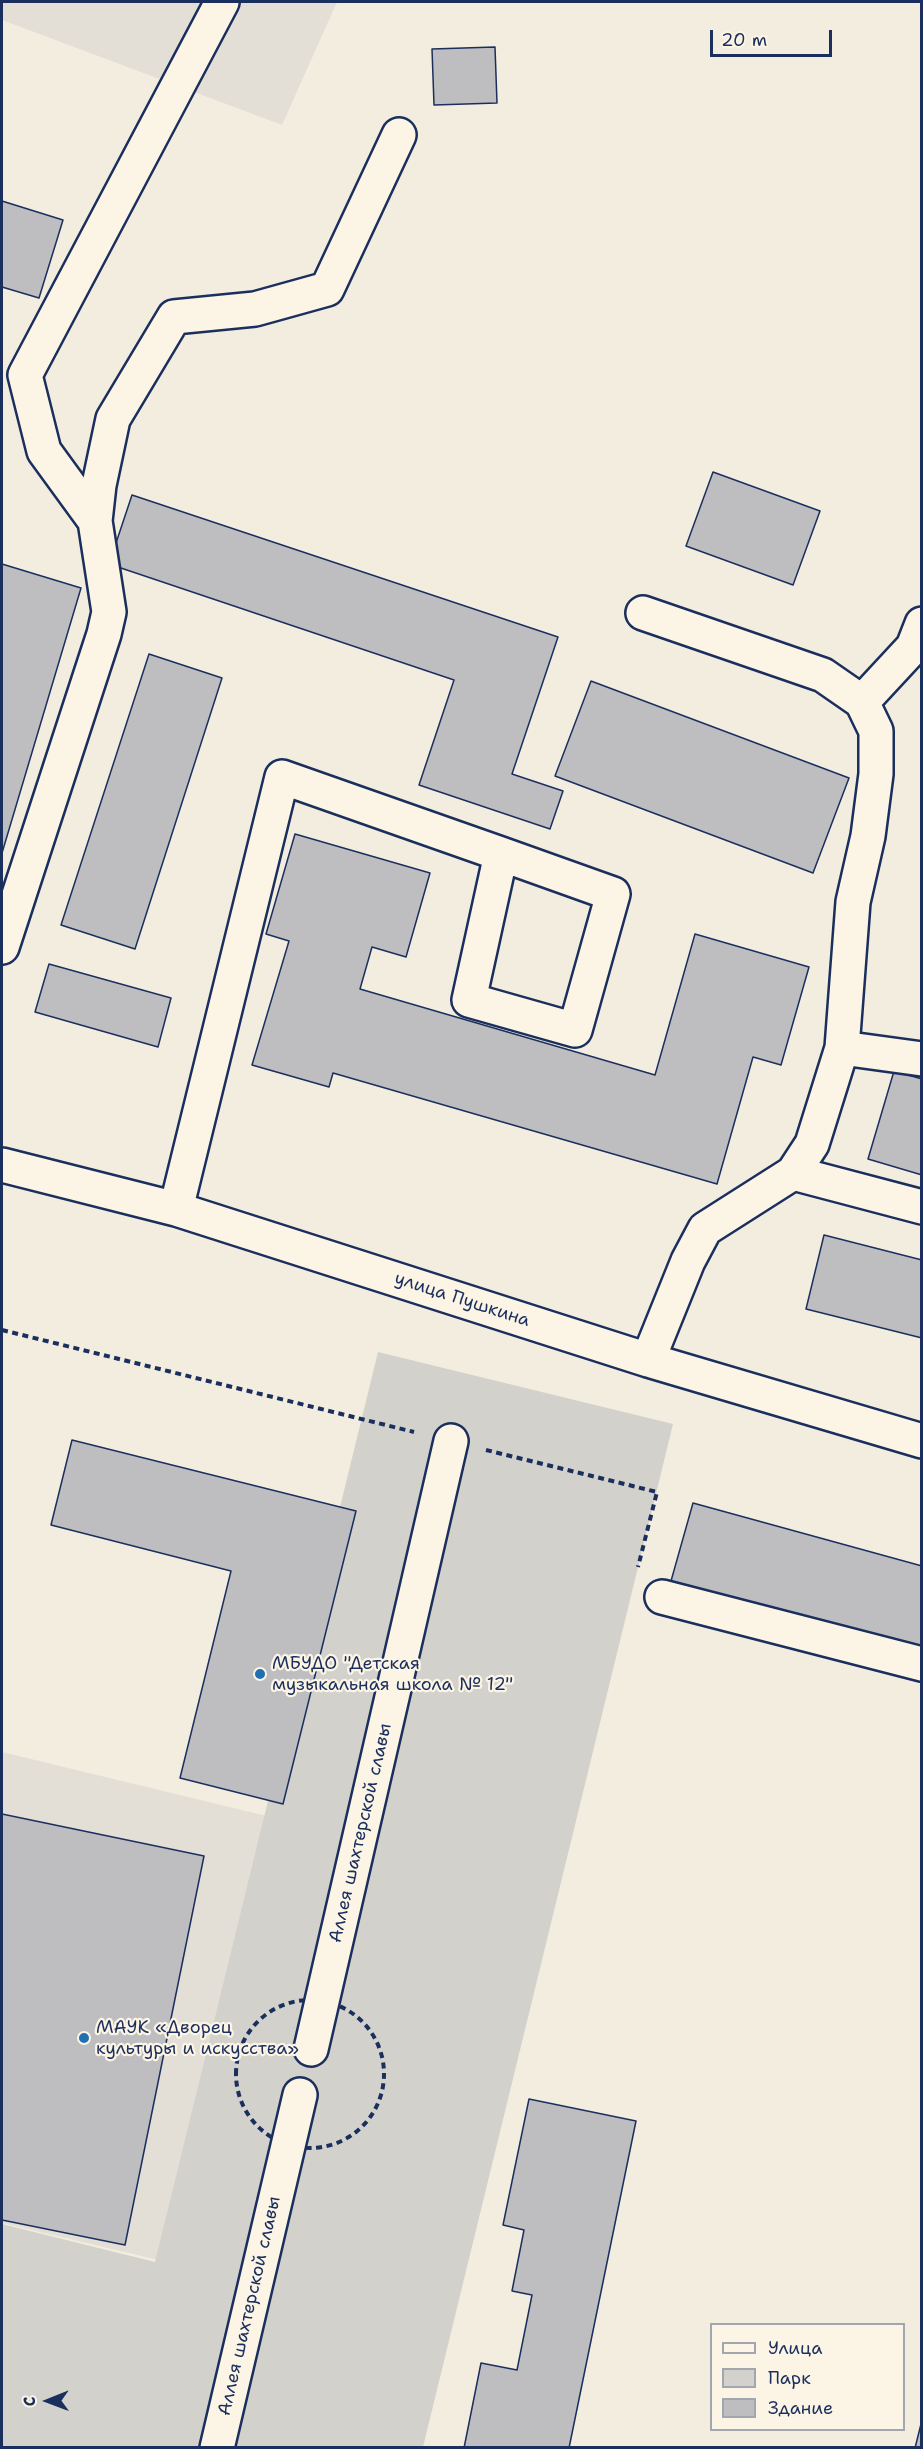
<!DOCTYPE html>
<meta charset="utf-8">
<style>
body{margin:0}
#map{position:relative;width:923px;height:2449px;overflow:hidden;background:#f3ede0;font-family:"Shantell Sans",sans-serif}
canvas{display:block}
.frame{position:absolute;inset:0;border:3px solid #1b2f5e;pointer-events:none}
.legend{position:absolute;left:710px;top:2323px;width:195px;height:108px;box-sizing:border-box;background:#fcf5e5;border:2px solid #a2a6af;margin:0;padding:8px 10px;list-style:none;font-size:18px;color:#1b2f5e}
.legend li{display:flex;align-items:center;gap:12px;height:30px}
.legend b{width:30px;border:2px solid #a2a6af}
.north{position:absolute;left:18px;top:2371px;width:60px;height:60px;-webkit-text-stroke:4px #fcf5e5;paint-order:stroke;rotate:269deg;font-size:16px;font-weight:700;line-height:24px;text-align:center;color:#1b2f5e}
.north::after{content:'';display:block;margin:auto;width:21px;height:27px;background:#1b2f5e;clip-path:polygon(50% 0,100% 100%,50% 72%,0 100%)}
.scale{position:absolute;left:710px;top:30px;width:122px;height:27px;box-sizing:border-box;border:3px solid #1b2f5e;border-top:0;padding-left:8px;font-size:18px;line-height:21px;white-space:nowrap;color:#1b2f5e;-webkit-text-stroke:4px #fcf5e5;paint-order:stroke}
</style>
<div id="map">
<canvas width="923" height="2449"></canvas>
<div class="frame"></div>
<ul class="legend">
<li><b style="height:8px;background:#fcf5e5"></b>Улица</li>
<li><b style="height:16px;background:#d3d1cc"></b>Парк</li>
<li><b style="height:16px;background:#bebec0"></b>Здание</li>
</ul>
<div class="north">С</div>
<div class="scale">20 m</div>
</div>
<script>
const g = document.querySelector('canvas').getContext('2d');
g.lineJoin = 'round';
function fill(path, color) { g.fillStyle = color; g.fill(path, 'evenodd'); }
const shape = rows => new Path2D(rows.map(r => 'M' + r).join(''));
function stroke(path, color, width, dash) { g.strokeStyle = color; g.lineWidth = width; g.lineCap = dash ? 'butt' : 'round'; g.setLineDash(dash || []); g.stroke(path); }
function label(font, color, halo, rows, align = 'center') {
  g.font = font + ' "Shantell Sans",sans-serif'; g.lineWidth = 4.5; g.setLineDash([]); g.textBaseline = 'middle'; g.strokeStyle = halo; g.fillStyle = color; for (const [text, x, y, turn = 0] of rows) {
    g.save(); g.translate(x, y); g.rotate((+turn || 0) * Math.PI / 180); g.textAlign = isNaN(turn) ? turn : align; if (halo) g.strokeText(text, 0, 0); g.fillText(text, 0, 0); g.restore();
  }
}
fill(shape([
 [2,2,337,2,282,125,2,20],
 [2,1752,275,1818,171,2263,2,2223]
]), '#e3dfd6');
fill(shape([
 [378,1352,673,1424,423,2447,2,2448,2,2224,155,2262]
]), '#d3d1cc');
const building = shape([
 [495,47,497,103,434,105,432,49,495,47],
 [2,201,63,220,39,298,2,287,2,201],
 [713,472,820,511,793,585,686,546,713,472],
 [132,495,558,637,512,774,563,791,550,829,419,785,454,680,109,564,132,495],
 [2,564,81,588,2,853,2,564],
 [149,654,222,678,135,949,61,925,149,654],
 [591,681,849,778,813,873,555,776,591,681],
 [295,834,430,873,406,957,372,947,360,989,655,1075,695,934,809,967,781,1065,753,1057,717,1184,333,1073,329,1087,252,1065,289,941,266,934,295,834],
 [49,964,171,998,158,1047,35,1012,49,964],
 [894,1071,922,1079,922,1175,868,1159,894,1071],
 [824,1235,922,1260,922,1338,806,1309,824,1235],
 [72,1440,356,1511,283,1804,180,1778,231,1571,51,1525,72,1440],
 [693,1503,922,1566,922,1651,671,1581,693,1503],
 [2,1814,204,1856,125,2245,2,2220,2,1814],
 [529,2099,636,2121,569,2448,464,2448,481,2363,517,2370,532,2295,512,2291,524,2230,503,2225,529,2099],
 [922,2420,922,2448,915,2448,922,2420]
]);
fill(building, '#bebec0');
stroke(building, '#1b2f5e', 1.5);
const minor = shape([
 [95,521,44,451,25,375,222,2],
 [643,613,823,675,862,702,876,731,876,774,868,836,853,902,842,1048,812,1144,793,1173,705,1229,688,1261,648,1360],
 [862,702,913,647,922,624],
 [2,947,104,634,109,612,95,521,99,485,113,419,174,317,255,309,327,289,399,135],
 [842,1048,922,1059],
 [2,1165,176,1209,648,1360,922,1441],
 [793,1173,922,1207],
 [176,1209,282,777,501,854,613,894,575,1030,469,1000,501,854],
 [662,1597,922,1664],
 [311,2049,451,1441],
 [217,2448,300,2095]
]);
stroke(minor, '#1b2f5e', 38);
stroke(shape([
 [2,1330,414,1432],
 [486,1450,657,1492,638,1567],
 '236 2074a74 74 0 1 1 148 0a74 74 0 1 1-148 0Z'
]), '#1b2f5e', 4, [6, 4.5]);
stroke(minor, '#fcf5e5', 33);
for (const [x, y, r, color] of [
 [260,1674,6,"#1f6fb2"],
 [84,2038,6,"#1f6fb2"]
]) { const dot = new Path2D(); dot.arc(x, y, r, 0, 2 * Math.PI); g.fillStyle = color; g.fill(dot); stroke(dot, '#fcf5e5', 2); }
label('18px', '#1b2f5e', '#fcf5e5', [
 ["улица Пушкина",462,1300,18],
 ["Аллея шахтерской славы",361,1833,-77],
 ["Аллея шахтерской славы",250,2306,-77]
]);
label('18px', '#1b2f5e', '#fcf5e5', [
 ["МБУДО \"Детская",272,1664],
 ["музыкальная школа № 12\"",272,1685],
 ["МАУК «Дворец",96,2028],
 ["культуры и искусства»",96,2049]
], 'left');
</script>
